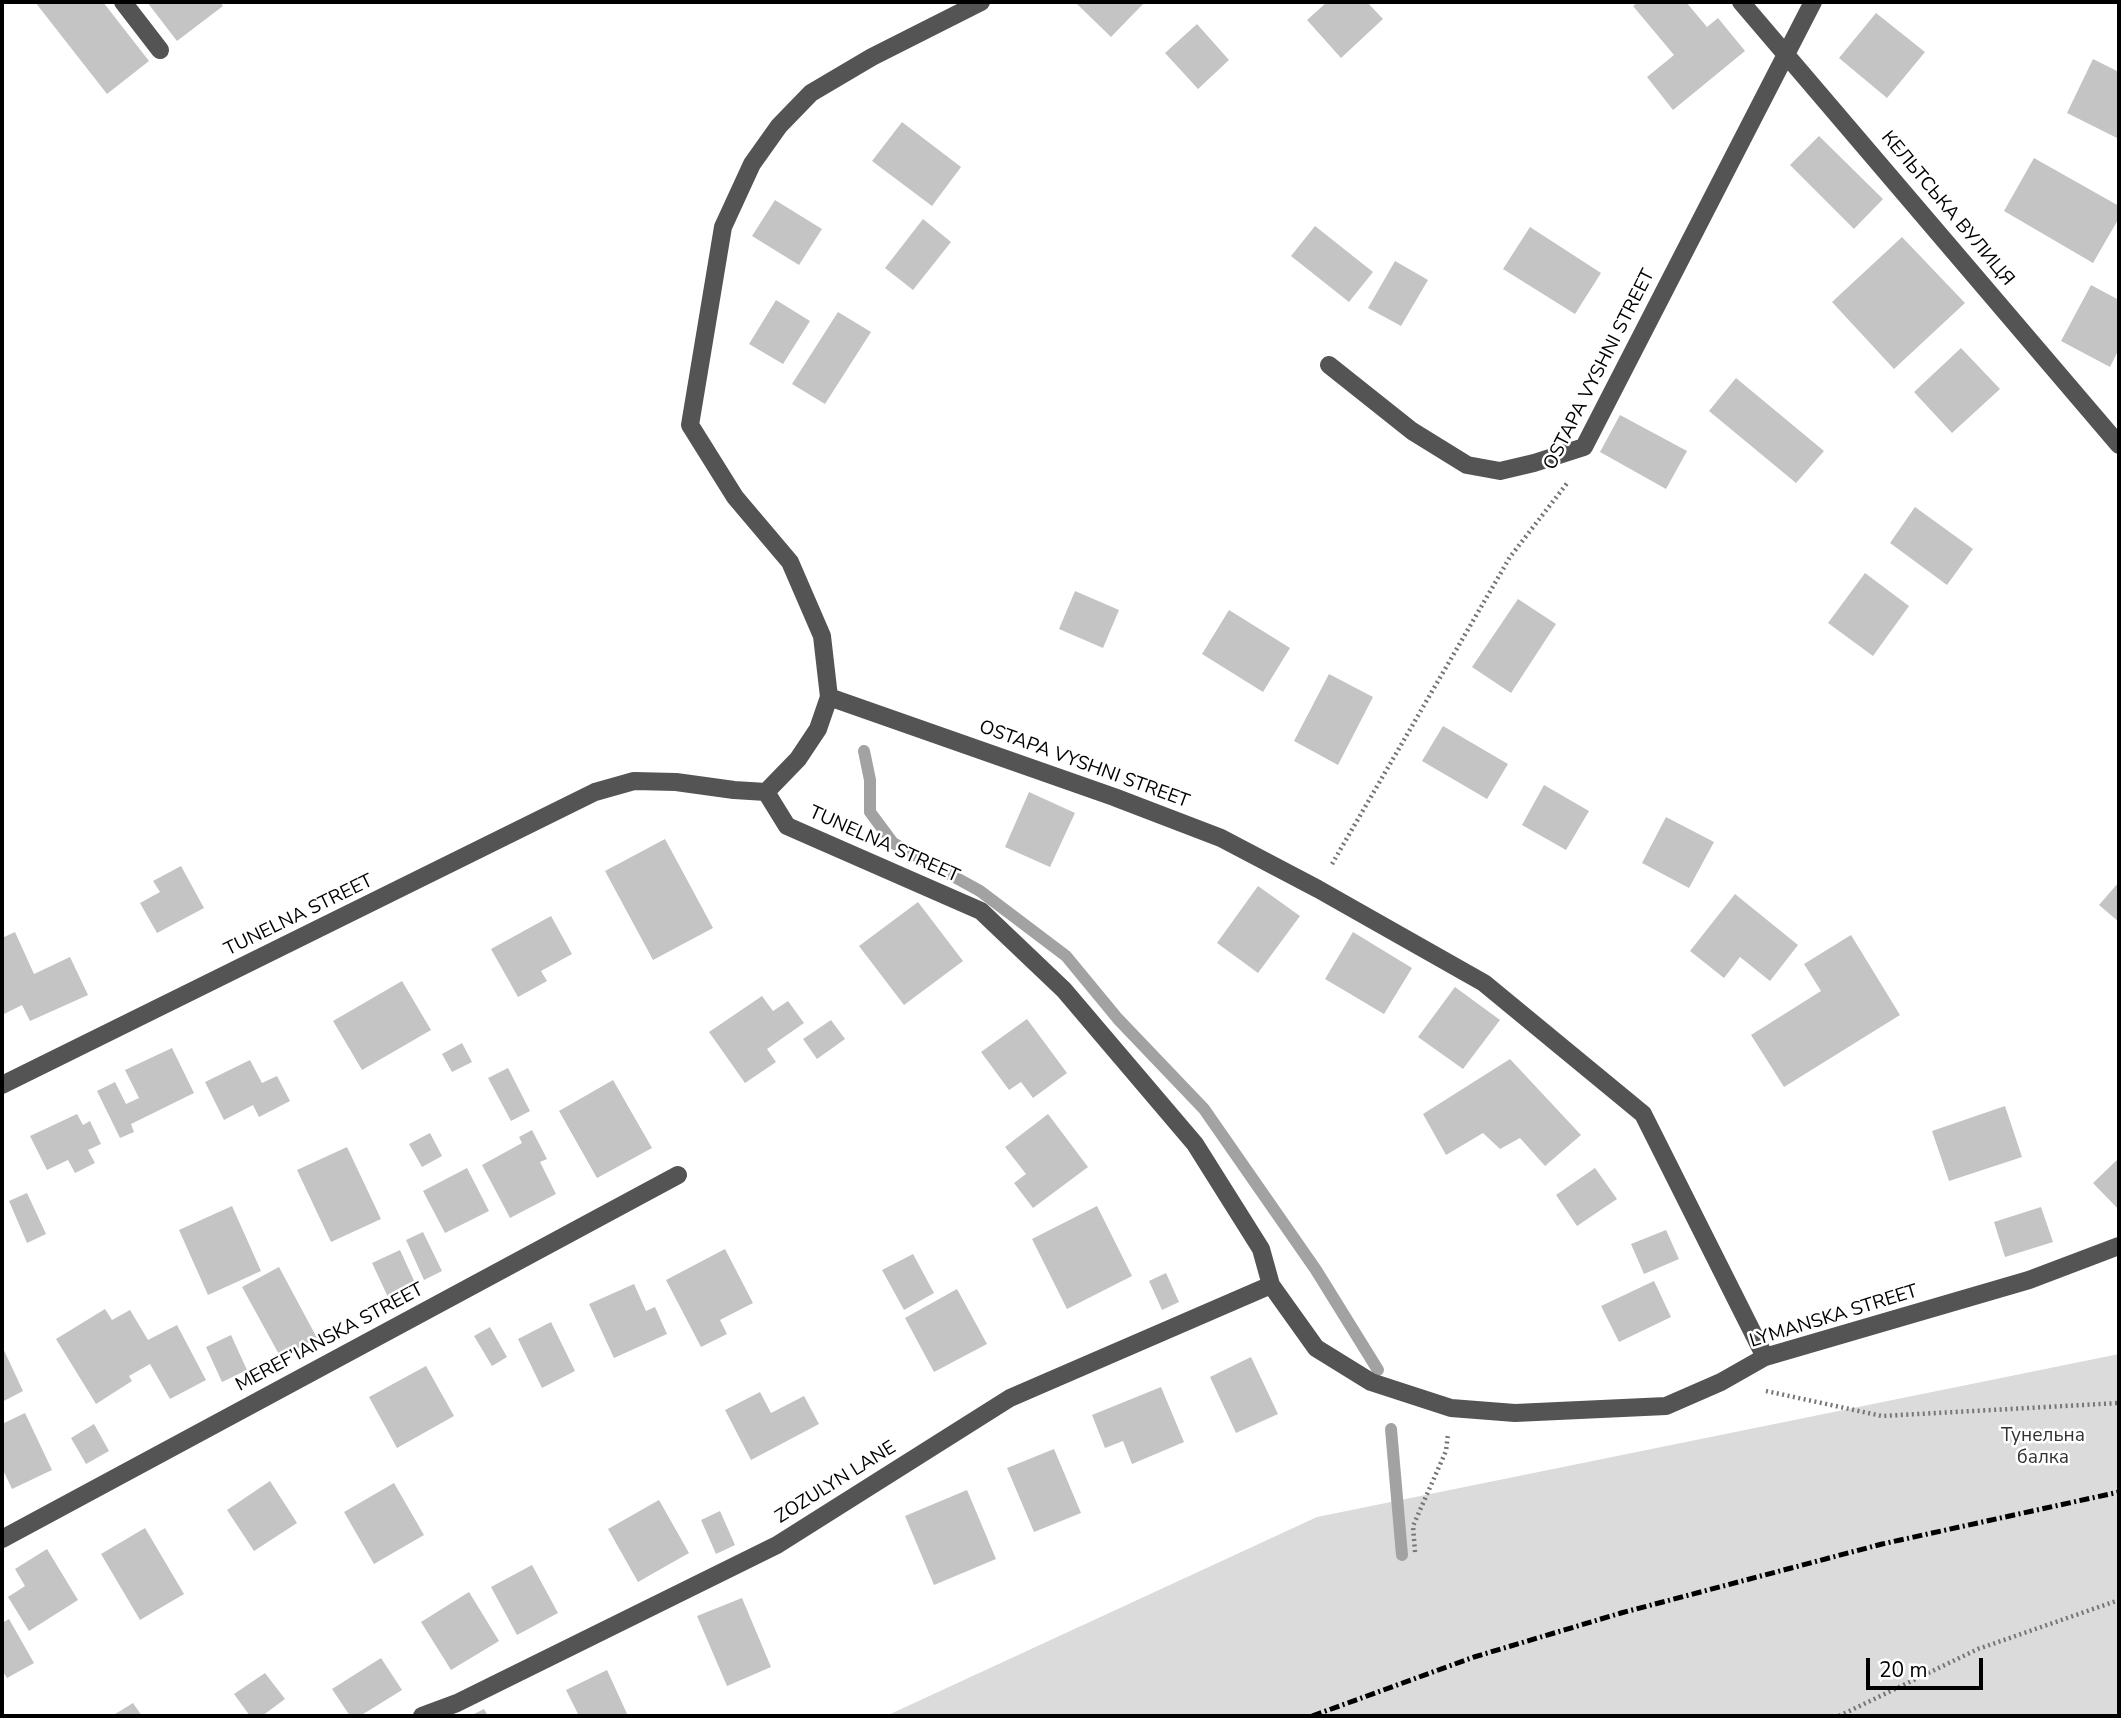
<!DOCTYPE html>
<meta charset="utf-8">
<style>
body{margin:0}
#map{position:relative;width:2121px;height:1718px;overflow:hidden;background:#fff;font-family:"Nunito Sans",sans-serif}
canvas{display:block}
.frame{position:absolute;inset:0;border:4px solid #000;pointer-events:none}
.scale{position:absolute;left:1866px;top:1658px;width:117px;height:32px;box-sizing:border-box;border:4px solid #000;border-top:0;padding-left:9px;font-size:21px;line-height:24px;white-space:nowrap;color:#000;-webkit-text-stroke:5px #fff;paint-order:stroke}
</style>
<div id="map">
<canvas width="2121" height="1718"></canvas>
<div class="frame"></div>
<div class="scale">20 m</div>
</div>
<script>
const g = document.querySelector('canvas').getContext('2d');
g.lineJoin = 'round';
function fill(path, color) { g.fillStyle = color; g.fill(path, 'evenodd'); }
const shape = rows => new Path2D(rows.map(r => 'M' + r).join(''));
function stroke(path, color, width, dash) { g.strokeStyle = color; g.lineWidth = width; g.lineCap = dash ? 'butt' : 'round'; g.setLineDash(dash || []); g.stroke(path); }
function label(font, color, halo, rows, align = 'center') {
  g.font = font + ' "Nunito Sans",sans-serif'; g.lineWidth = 5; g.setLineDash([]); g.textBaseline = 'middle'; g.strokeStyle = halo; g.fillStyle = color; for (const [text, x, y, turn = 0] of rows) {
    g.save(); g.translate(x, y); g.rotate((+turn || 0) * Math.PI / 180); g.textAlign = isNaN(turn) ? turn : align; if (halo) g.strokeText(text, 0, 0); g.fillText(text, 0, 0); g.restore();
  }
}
fill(shape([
 [2119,1354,2119,1716,886,1716,1317,1517]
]), '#dbdbdb');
stroke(shape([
 [864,751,870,780,870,812,893,843,980,891,1066,956,1118,1019,1204,1109,1316,1270,1378,1370],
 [1391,1429,1402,1555]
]), '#a2a2a2', 12);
fill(shape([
 [35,2,103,2,149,61,107,94],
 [147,2,220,2,223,6,177,41],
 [1080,2,1145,2,1111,37,1077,4],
 [1327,2,1367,2,1383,19,1341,58,1307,20],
 [1638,2,1686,2,1707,27,1718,18,1745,51,1673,110,1647,77,1674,55,1633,6],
 [1876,13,1925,52,1887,98,1839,58],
 [1197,24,1229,60,1198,89,1165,53],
 [2093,59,2119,72,2119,139,2067,113],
 [902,122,961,167,932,206,872,161],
 [1819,136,1883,199,1854,229,1790,165],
 [2034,158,2119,206,2119,218,2093,263,2004,211],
 [775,200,822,229,799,265,752,236],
 [923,219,951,242,913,290,885,268],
 [1315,226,1373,272,1349,302,1291,256],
 [1530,227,1601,273,1575,314,1503,269],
 [1902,237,1965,303,1894,369,1832,302],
 [1395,261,1428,280,1401,326,1368,308],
 [2091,285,2119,300,2119,349,2110,367,2061,341],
 [776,300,810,321,783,364,749,344],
 [838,312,871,332,825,404,792,384],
 [1961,348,2000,389,1952,433,1914,392],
 [1736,378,1824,451,1796,483,1709,411],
 [1620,415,1687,451,1666,489,1600,452],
 [1915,507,1973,549,1947,585,1890,543],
 [1865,573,1909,606,1873,656,1828,623],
 [1075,591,1119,610,1103,648,1059,629],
 [1518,599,1556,624,1511,693,1472,667],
 [1229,610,1290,648,1263,692,1202,654],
 [1329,674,1373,697,1338,765,1294,741],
 [1443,726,1508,764,1487,799,1422,761],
 [1544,785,1589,811,1566,850,1522,825],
 [1029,792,1075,813,1050,867,1005,847],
 [1666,817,1714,842,1689,888,1642,863],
 [665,839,713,928,653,960,605,871],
 [181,866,204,908,157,933,140,903,160,892,153,881],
 [2119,882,2119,922,2099,905],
 [1258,886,1300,916,1258,973,1217,943],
 [1735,894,1798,945,1770,981,1740,957,1724,978,1690,951],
 [918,902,963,961,904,1005,859,946],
 [551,916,572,954,541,971,547,981,518,997,491,949],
 [15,932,34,974,70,957,88,995,30,1021,22,1005,2,1015,2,938],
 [1353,932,1412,968,1384,1014,1325,979],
 [1851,935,1900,1015,1784,1087,1751,1035,1821,991,1804,964],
 [402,981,431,1030,362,1070,333,1021],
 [1455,987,1500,1020,1463,1069,1418,1037],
 [762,996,773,1011,788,1001,804,1023,767,1049,776,1062,745,1083,709,1032],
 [1027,1019,1067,1073,1033,1098,1021,1082,1009,1090,981,1052],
 [831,1020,845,1039,817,1059,803,1039],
 [462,1043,472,1062,452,1072,442,1054],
 [172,1048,194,1093,131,1124,134,1132,120,1138,97,1091,115,1082,126,1104,139,1098,125,1070],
 [1510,1059,1581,1135,1545,1166,1520,1138,1500,1149,1483,1133,1446,1155,1423,1114],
 [250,1060,262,1083,277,1076,290,1101,259,1117,253,1105,224,1120,205,1082],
 [508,1068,530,1111,511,1121,488,1078],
 [613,1080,652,1148,597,1178,559,1111],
 [2005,1106,2022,1157,1949,1181,1932,1131],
 [77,1114,83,1125,90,1121,101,1144,88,1150,95,1163,75,1173,68,1160,47,1170,30,1136],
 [1048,1114,1088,1167,1033,1208,1014,1183,1026,1174,1005,1147],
 [532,1130,547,1159,540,1162,556,1194,510,1218,482,1165,522,1143,519,1137],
 [430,1133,442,1156,422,1167,409,1144],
 [347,1147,381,1219,331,1242,297,1170],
 [2119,1158,2119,1210,2093,1183],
 [467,1168,489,1211,445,1233,423,1191],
 [1595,1168,1617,1199,1577,1226,1556,1195],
 [27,1193,46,1234,27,1243,9,1201],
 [232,1206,261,1271,208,1295,179,1230],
 [1097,1206,1132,1276,1067,1309,1032,1239],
 [2041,1207,2053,1242,2005,1257,1994,1222],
 [1666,1230,1679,1259,1644,1274,1631,1244],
 [423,1232,442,1271,424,1280,406,1240],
 [725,1249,753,1303,720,1320,727,1334,701,1347,666,1280],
 [400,1250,416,1285,388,1297,372,1263],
 [913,1254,934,1293,904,1310,882,1270],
 [279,1267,317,1338,281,1358,242,1287],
 [1166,1273,1179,1302,1162,1310,1149,1281],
 [1654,1281,1671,1317,1619,1342,1601,1306],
 [634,1284,646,1311,655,1307,667,1334,614,1358,589,1304],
 [957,1289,987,1344,934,1372,905,1318],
 [105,1309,112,1320,130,1310,148,1340,177,1325,206,1380,170,1399,150,1364,129,1376,132,1381,96,1404,56,1339],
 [551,1322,575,1371,542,1388,518,1339],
 [490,1327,507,1357,492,1366,474,1336],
 [231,1335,247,1370,222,1382,206,1347],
 [2,1346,23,1391,2,1402],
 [1251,1357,1278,1414,1236,1433,1210,1377],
 [426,1366,454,1416,397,1448,369,1397],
 [1161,1387,1184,1442,1132,1464,1123,1441,1105,1448,1092,1415],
 [760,1392,771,1413,804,1396,819,1424,751,1460,725,1410],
 [25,1413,52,1470,12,1489,3,1470,2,1471,2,1424],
 [94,1424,109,1451,86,1464,71,1438],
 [1054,1449,1081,1513,1034,1532,1007,1468],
 [270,1481,297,1523,254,1551,227,1510],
 [394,1483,424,1535,374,1564,344,1512],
 [967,1490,996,1559,934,1585,905,1516],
 [659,1500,689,1553,638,1582,608,1529],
 [720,1511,735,1545,716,1554,701,1520],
 [145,1528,184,1594,140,1620,101,1554],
 [47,1549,78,1600,29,1631,8,1597,25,1586,15,1569],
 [532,1565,558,1613,517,1635,491,1587],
 [469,1592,499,1641,451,1670,421,1622],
 [742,1598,771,1667,727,1686,697,1616],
 [9,1619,34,1663,7,1678,2,1670,2,1623],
 [381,1658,402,1690,360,1716,350,1716,332,1689],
 [607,1670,628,1716,579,1716,566,1690],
 [265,1673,285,1699,262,1716,250,1716,234,1694],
 [133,1703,142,1716,112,1716],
 [484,1709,488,1716,470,1716]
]), '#c4c4c4');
stroke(shape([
 [1332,864,1510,557,1568,482],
 [1766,1391,1882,1416,2119,1403],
 [1415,1552,1413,1526,1446,1451,1448,1434],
 [1839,1716,1978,1649,2119,1600]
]), '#767676', 4.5, [2, 3.5]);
stroke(shape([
 [123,2,160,50],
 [1741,2,2119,445],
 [1329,365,1412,431,1467,465,1500,471,1534,463,1584,447,1813,2],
 [829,697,1114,797,1221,838,1318,889,1484,983,1643,1114,1765,1357],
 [766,792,787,826,981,911,1064,990,1195,1144,1261,1249,1271,1285,1316,1348,1371,1382,1451,1408,1515,1413,1666,1406,1721,1382,1765,1357,2029,1280,2119,1246],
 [766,792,798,759,818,729,829,697,822,636,790,562,735,497,690,425,723,227,752,164,779,126,811,93,872,57,981,2],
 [2,1085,595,792,634,781,676,782,734,790,766,792],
 [2,1539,678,1175],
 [422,1716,457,1703,777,1545,1010,1398,1271,1285]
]), '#545454', 18);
stroke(shape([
 [1312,1716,1474,1657,1621,1613,1882,1544,2119,1492]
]), '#000', 5, [10, 3.5, 2, 3.5]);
label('19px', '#000', '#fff', [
 ["КЕЛЬТСЬКА ВУЛИЦЯ",1947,209,50],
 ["OSTAPA VYSHNI STREET",1600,370,-63],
 ["OSTAPA VYSHNI STREET",1084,765,20],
 ["TUNELNA STREET",884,845,24],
 ["TUNELNA STREET",299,916,-26],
 ["LYMANSKA STREET",1834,1317,-17],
 ["MEREF’IANSKA STREET",330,1338,-28],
 ["ZOZULYN LANE",836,1483,-32]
]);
label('19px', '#323232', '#fff', [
 ["Тунельна",2043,1436],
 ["балка",2043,1458]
]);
</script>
